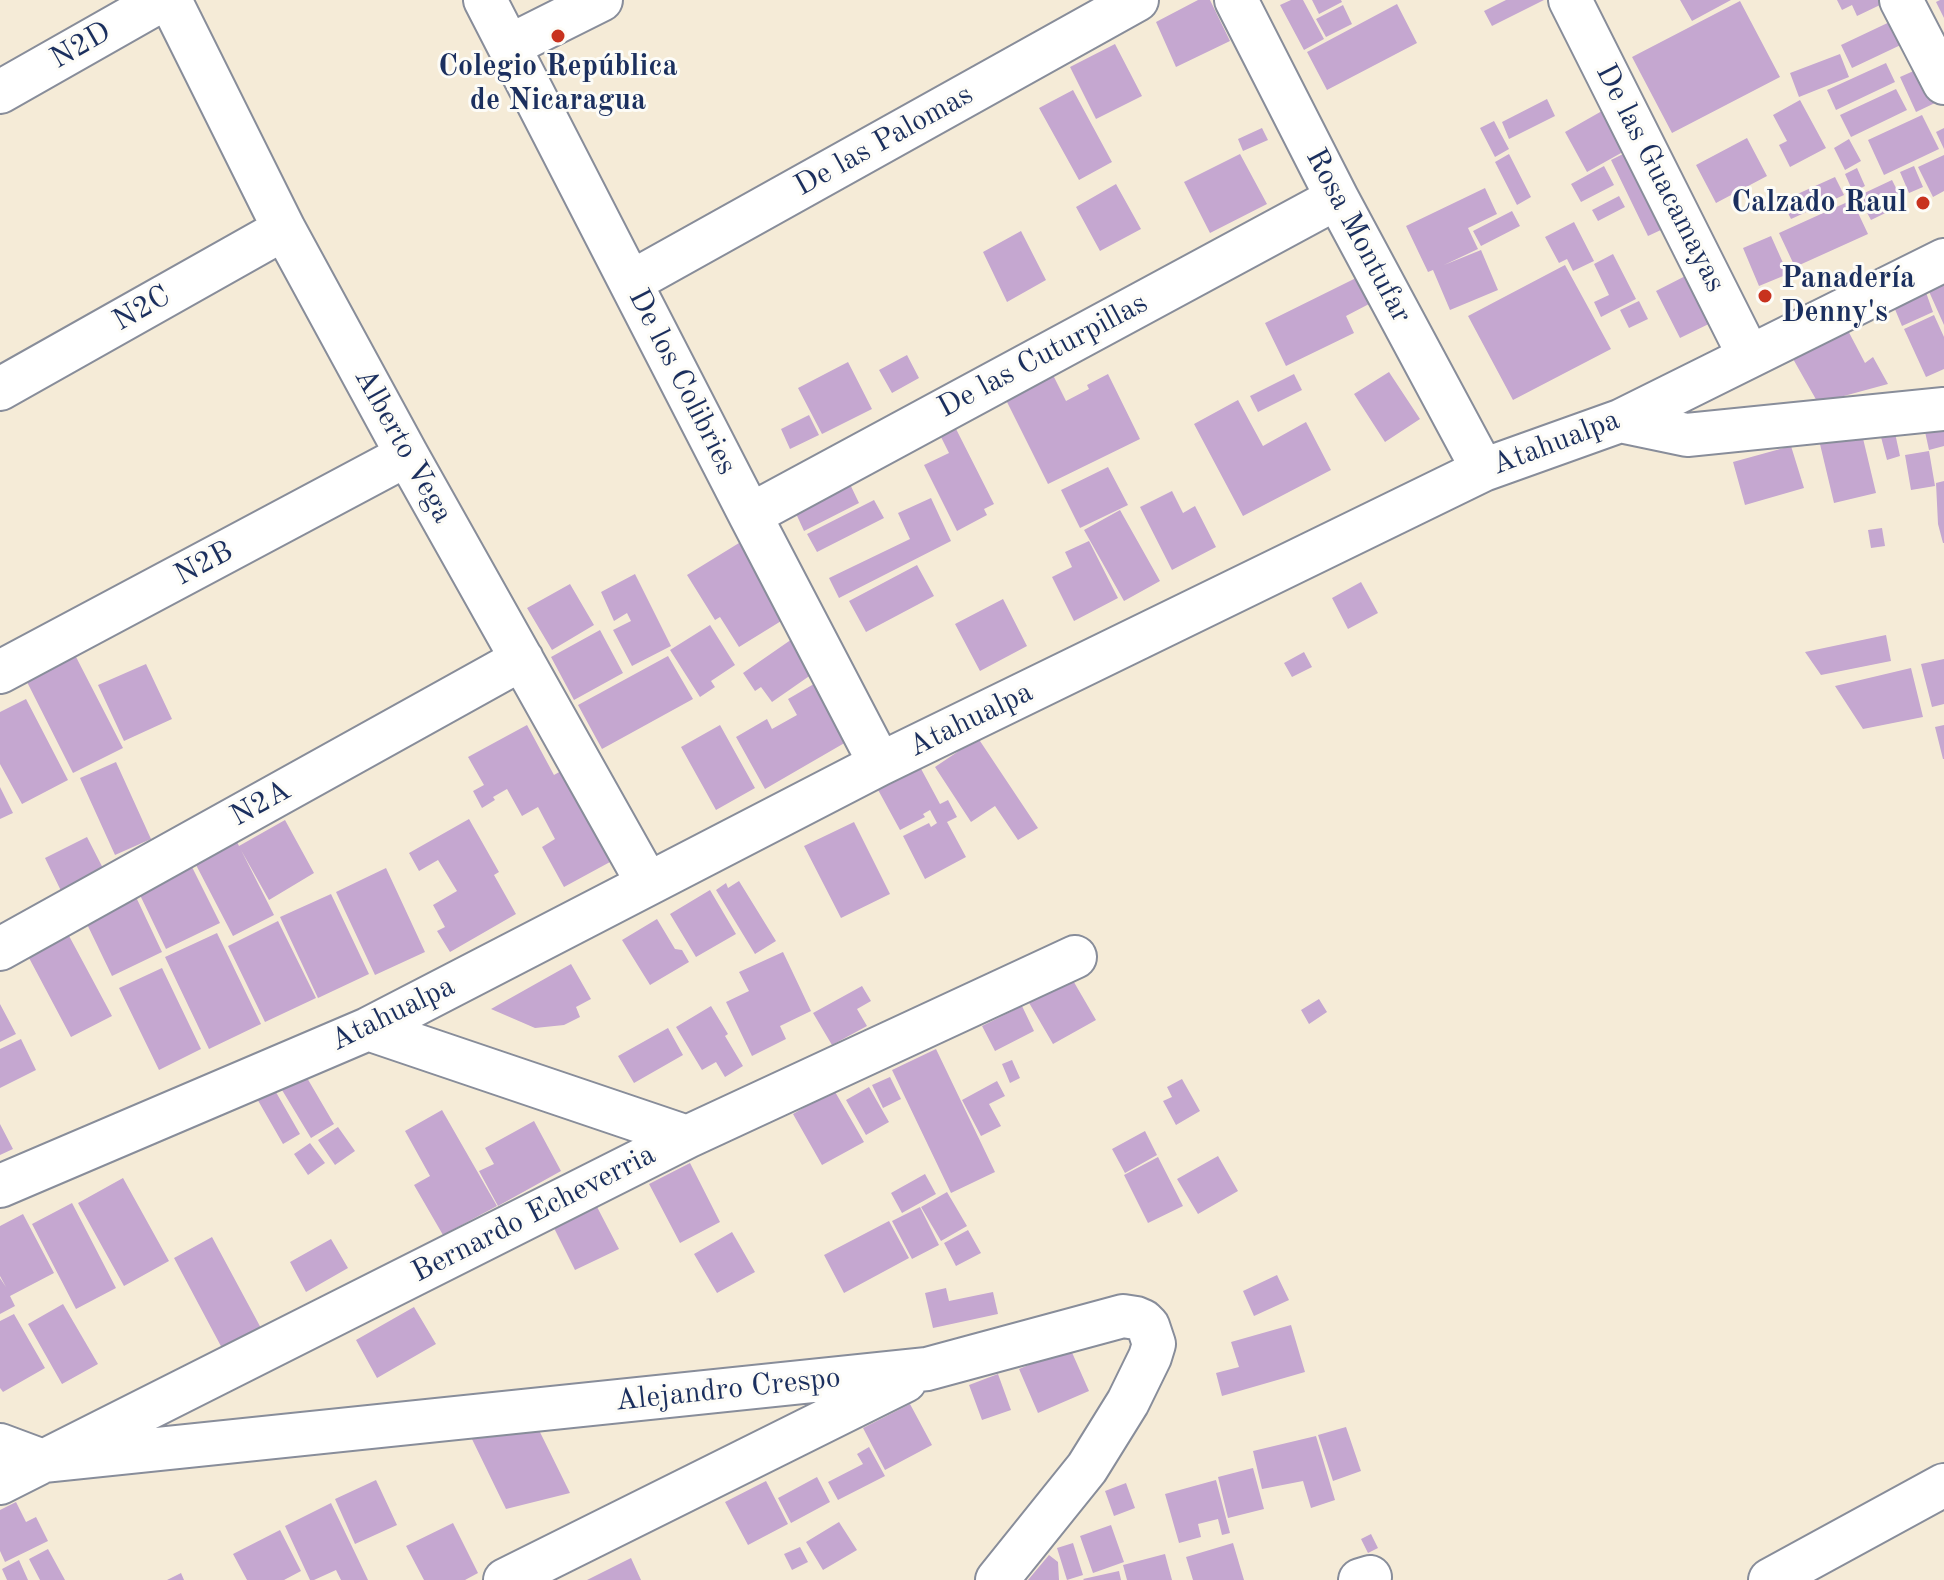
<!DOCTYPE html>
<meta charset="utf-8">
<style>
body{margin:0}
canvas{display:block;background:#f5ebd7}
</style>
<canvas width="1944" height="1580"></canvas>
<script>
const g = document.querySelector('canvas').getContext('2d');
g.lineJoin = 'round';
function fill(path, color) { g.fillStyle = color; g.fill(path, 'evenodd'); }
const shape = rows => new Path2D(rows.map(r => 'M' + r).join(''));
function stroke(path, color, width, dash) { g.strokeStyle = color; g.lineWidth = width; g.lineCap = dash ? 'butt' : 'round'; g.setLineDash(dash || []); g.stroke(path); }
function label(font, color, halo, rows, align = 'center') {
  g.font = font + ' "Old Standard TT",serif'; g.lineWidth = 6; g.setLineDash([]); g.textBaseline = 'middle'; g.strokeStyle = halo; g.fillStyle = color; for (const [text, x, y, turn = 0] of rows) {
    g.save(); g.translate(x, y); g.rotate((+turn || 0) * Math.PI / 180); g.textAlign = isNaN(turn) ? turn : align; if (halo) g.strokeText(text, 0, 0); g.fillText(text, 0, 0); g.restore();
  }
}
fill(shape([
 [1198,0,1210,0,1230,41,1176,67,1156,22],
 [1291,0,1303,0,1324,39,1304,50,1280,5],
 [1312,0,1341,0,1342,2,1319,14],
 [1506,0,1544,0,1492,26,1484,11],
 [1680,0,1731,0,1692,21],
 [1837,0,1878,0,1880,5,1857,16,1852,5,1842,10],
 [1940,0,1944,0,1944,18,1936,2],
 [1740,1,1780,77,1672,133,1632,57],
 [1397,4,1417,43,1327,90,1307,52],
 [1343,5,1352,24,1326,37,1316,19],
 [1896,19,1907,42,1852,68,1841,45],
 [1115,44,1142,96,1096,119,1070,67],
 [1840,54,1849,77,1799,97,1790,73],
 [1886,63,1895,82,1836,110,1827,90],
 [1918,69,1935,103,1916,112,1900,77],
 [1896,89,1907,110,1851,137,1840,115],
 [1073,90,1112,162,1079,180,1039,108],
 [1547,99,1555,116,1509,139,1502,122],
 [1800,100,1826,148,1790,167,1779,145,1787,141,1773,115],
 [1616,103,1639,143,1587,172,1565,132],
 [1922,115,1939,149,1884,175,1868,140],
 [1494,121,1509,149,1495,157,1480,128],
 [1262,128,1268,140,1243,151,1238,139],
 [1944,128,1944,149,1936,132],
 [1747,138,1767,176,1716,203,1696,165],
 [1849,139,1861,161,1845,170,1834,148],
 [1641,145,1678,222,1648,236,1611,160],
 [1240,154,1267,204,1210,233,1184,182],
 [1509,154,1531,197,1517,205,1495,162],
 [1944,155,1944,191,1933,197,1918,167],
 [1604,166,1614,185,1581,202,1571,184],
 [1914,166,1923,187,1909,193,1900,172],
 [1857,168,1865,186,1853,192,1845,174],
 [1835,177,1844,195,1791,219,1782,201],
 [1892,180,1904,204,1871,220,1858,196],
 [1116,184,1141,229,1100,251,1076,207],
 [1485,188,1497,214,1468,228,1478,249,1444,265,1481,250,1498,290,1450,310,1433,270,1428,272,1406,226],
 [1619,196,1625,207,1598,221,1592,210],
 [1852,200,1868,234,1795,267,1779,233],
 [1512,211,1520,226,1481,246,1473,231],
 [1574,222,1594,261,1573,271,1567,259,1559,263,1545,237],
 [1021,231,1046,280,1007,302,983,252],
 [1771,236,1788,274,1759,286,1743,248],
 [1613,254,1636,299,1601,317,1594,302,1609,295,1594,264],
 [1944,255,1944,325,1918,267],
 [1565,265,1611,349,1513,400,1468,316],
 [1699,269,1723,317,1680,338,1656,291],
 [1919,273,1933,312,1902,326,1886,288],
 [1356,278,1369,304,1346,316,1354,333,1286,366,1265,323],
 [1639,301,1648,319,1629,328,1620,310],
 [1934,315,1944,337,1944,369,1926,377,1904,329],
 [1844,323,1865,363,1873,357,1888,384,1818,403,1788,350],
 [907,355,919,378,892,393,879,370],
 [848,362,872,409,822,434,798,388],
 [1389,372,1420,419,1385,442,1354,394],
 [1108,374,1140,439,1048,484,1005,398,1053,375,1066,401,1089,389,1087,385],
 [1294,374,1302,390,1258,412,1250,396],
 [1238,400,1263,446,1306,422,1331,470,1243,516,1194,424],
 [809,415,819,435,790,449,781,429],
 [952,421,994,504,984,509,987,515,957,531,924,465,949,453,937,429],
 [1944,423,1944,446,1929,450,1924,427],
 [1861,430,1876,493,1834,503,1819,440],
 [1895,433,1900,456,1887,460,1881,437],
 [1791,446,1804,488,1745,505,1733,462],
 [1929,451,1935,486,1911,490,1905,455],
 [1108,467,1128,505,1080,528,1061,490],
 [848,480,859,503,804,531,793,507],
 [1944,481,1944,543,1943,543,1938,524,1936,483],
 [1172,491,1183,513,1195,506,1216,547,1172,570,1140,507],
 [931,498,951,541,839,598,829,578,910,539,898,513],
 [874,500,884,518,817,552,807,534],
 [1120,510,1160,581,1124,601,1084,530],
 [1882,528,1885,546,1871,548,1868,530],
 [1089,541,1118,598,1074,621,1052,577,1072,567,1065,552],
 [739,543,786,618,739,647,720,617,715,620,687,575],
 [917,565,934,596,866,632,849,601],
 [635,574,671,646,632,666,613,630,631,621,627,613,614,621,601,592],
 [1361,582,1378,613,1348,629,1332,598],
 [570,584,594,625,552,650,527,608],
 [1003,599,1027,646,980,671,955,624],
 [710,625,735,665,711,681,715,687,700,697,670,650],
 [600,630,623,673,574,700,551,657],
 [1886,635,1891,661,1821,675,1805,652],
 [795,637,818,670,772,702,761,687,755,691,743,673],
 [1304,652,1312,667,1292,677,1284,663],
 [75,655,123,748,73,773,26,680],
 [668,656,693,699,602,749,578,705],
 [1944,659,1944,704,1932,707,1921,664],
 [146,664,172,719,124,741,98,685],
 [1911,668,1923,717,1863,729,1835,686],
 [826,677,860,734,765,789,736,737,767,719,772,729,797,715,788,699],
 [26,699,68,780,22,804,0,764,0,712],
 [527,725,554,775,561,771,610,862,564,887,542,847,555,839,538,807,522,816,507,789,493,797,495,800,482,808,473,791,484,785,468,757],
 [720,725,755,788,716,810,681,747],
 [1944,725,1944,759,1943,759,1935,727],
 [978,738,1038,828,1018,840,995,806,971,822,935,767],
 [116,762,151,839,115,855,80,778],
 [919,765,940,804,948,800,957,817,947,822,966,857,925,879,903,836,929,823,931,827,937,823,930,810,923,814,925,817,900,830,877,788],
 [0,787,13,813,0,819],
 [469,819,499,872,494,875,516,914,450,952,437,931,445,927,433,905,457,891,438,860,419,871,409,853],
 [285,820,314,873,269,900,241,850,274,915,233,936,195,863,237,842,239,846],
 [854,822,890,894,841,918,804,846],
 [87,837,107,876,64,897,45,858],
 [192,867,220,923,166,949,139,893],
 [386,868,425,952,375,975,336,892],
 [739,881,776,941,755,954,716,890,726,883,728,888],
 [710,890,736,934,696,957,670,914],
 [331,894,369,974,318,998,280,917],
 [136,897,162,952,112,976,85,920],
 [657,919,675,949,682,950,689,962,650,985,622,940],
 [278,921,316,998,265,1022,228,946],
 [217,933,261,1024,209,1049,165,957],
 [68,934,112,1016,71,1037,28,956],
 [783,952,811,1011,780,1026,786,1039,752,1056,726,1002,749,991,739,972],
 [571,964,591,999,576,1007,580,1017,564,1025,535,1028,491,1009],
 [162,968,201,1049,159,1070,119,988],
 [1071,977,1096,1020,1053,1044,1028,1001],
 [862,986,871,1001,857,1009,867,1026,832,1045,813,1013],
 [1319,999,1327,1012,1309,1024,1301,1010],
 [0,1004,16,1034,0,1042],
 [711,1006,728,1034,725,1036,743,1066,725,1077,716,1062,702,1070,676,1027],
 [1022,1006,1034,1031,995,1051,982,1026],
 [668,1028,683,1055,634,1083,618,1056],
 [21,1039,36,1070,0,1088,0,1049],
 [936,1049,995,1172,951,1193,892,1070],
 [1012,1060,1020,1078,1010,1083,1002,1064],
 [303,1071,334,1124,311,1138,279,1085],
 [890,1077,901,1099,883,1108,872,1085],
 [1182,1079,1200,1111,1176,1125,1163,1101,1172,1097,1167,1087],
 [997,1081,1005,1096,989,1104,1001,1126,981,1136,962,1100],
 [273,1087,300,1134,283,1144,256,1097],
 [869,1087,889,1122,866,1135,846,1100],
 [834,1090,864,1142,822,1165,793,1114],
 [442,1110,497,1206,443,1235,414,1185,430,1176,405,1131],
 [534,1121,561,1171,498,1206,479,1171,494,1164,485,1148],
 [0,1124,13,1149,0,1155],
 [338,1127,355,1151,335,1165,318,1140],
 [1145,1131,1157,1155,1125,1173,1112,1149],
 [310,1143,325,1163,308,1175,294,1154],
 [1218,1156,1238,1191,1198,1214,1177,1179],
 [1158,1157,1183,1206,1148,1223,1124,1175],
 [690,1163,720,1222,680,1243,649,1184],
 [925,1174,936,1194,902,1213,891,1193],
 [123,1178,169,1261,124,1286,78,1203],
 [947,1192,967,1226,941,1241,921,1207],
 [72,1203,116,1288,76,1309,32,1224],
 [596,1205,619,1249,575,1270,553,1226],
 [920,1207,939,1245,912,1259,892,1221],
 [23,1214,54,1273,10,1296,15,1306,0,1314,0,1278,6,1287,0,1276,0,1226],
 [889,1221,909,1258,844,1293,824,1255],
 [968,1230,981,1253,956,1266,944,1243],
 [732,1232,755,1272,717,1293,694,1254],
 [212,1237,262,1330,223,1350,174,1258],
 [331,1239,348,1268,306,1292,290,1262],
 [1277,1275,1289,1300,1254,1316,1243,1291],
 [946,1288,949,1301,993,1292,998,1314,933,1328,925,1293],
 [63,1304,98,1364,62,1384,28,1324],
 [414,1307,436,1344,377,1378,356,1340],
 [14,1314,45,1368,3,1392,0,1388,0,1321],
 [1291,1325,1305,1372,1222,1396,1216,1373,1239,1367,1231,1342],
 [1070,1348,1089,1391,1038,1413,1019,1369],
 [998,1374,1011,1410,982,1420,969,1385],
 [910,1404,932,1445,885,1470,863,1428],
 [534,1420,570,1493,506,1509,470,1435],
 [1346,1427,1361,1471,1333,1481,1318,1435],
 [1316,1436,1335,1500,1311,1508,1303,1481,1262,1489,1253,1451],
 [869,1447,885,1476,838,1500,828,1482,863,1464,857,1454],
 [1253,1468,1264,1509,1228,1518,1218,1477],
 [817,1477,830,1502,791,1523,778,1498],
 [376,1480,397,1525,355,1544,335,1499],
 [1216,1480,1230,1533,1222,1535,1218,1519,1198,1524,1201,1537,1179,1543,1165,1494],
 [766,1481,788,1524,748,1545,725,1502],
 [1126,1483,1135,1508,1114,1516,1105,1491],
 [16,1502,26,1522,36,1517,48,1541,5,1562,0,1551,0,1510],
 [331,1503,358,1559,368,1580,341,1580,336,1570,314,1580,310,1580,285,1526],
 [839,1522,857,1550,823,1570,806,1542],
 [453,1523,478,1573,465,1580,424,1580,406,1546],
 [1111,1525,1124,1562,1093,1573,1080,1536],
 [280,1530,301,1571,284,1580,247,1580,233,1554],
 [1371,1534,1378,1548,1368,1553,1361,1539],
 [1073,1543,1083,1575,1067,1580,1057,1548],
 [1233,1543,1244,1580,1193,1580,1186,1557],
 [800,1547,808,1562,792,1570,784,1554],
 [48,1549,65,1580,40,1580,29,1559],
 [1165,1554,1172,1580,1127,1580,1123,1565],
 [1049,1555,1058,1562,1059,1580,1028,1580],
 [631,1558,641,1580,587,1580],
 [19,1560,28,1580,7,1580,2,1569],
 [1119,1571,1121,1580,1084,1580,1083,1579],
 [181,1573,184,1580,167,1580]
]), '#c5a7d0');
const minor = shape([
 [170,0,284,229,407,455,648,884],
 [485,0,750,515,880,764],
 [1236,0,1337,198,1483,470],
 [1570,0,1749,356],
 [1901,0,1944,83],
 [509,46,601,0],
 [0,92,162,0],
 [631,282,1137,0],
 [0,389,284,229],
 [1620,421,1687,435,1944,409],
 [750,515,1337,198],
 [0,672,407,455],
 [0,949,522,659],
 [368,1029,687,1137],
 [0,1186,368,1029,880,764,1483,470,1620,421,1944,260],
 [0,1445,43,1461,927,1369,1123,1316,1136,1318,1143,1321,1148,1326,1154,1344,1150,1357,1128,1402,1087,1468,997,1580],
 [0,1483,687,1137,1075,957],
 [505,1580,905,1381],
 [1360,1580,1370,1577],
 [1770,1580,1944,1485]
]);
stroke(minor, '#888d9a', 46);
stroke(minor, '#fff', 42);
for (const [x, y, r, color] of [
 [558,36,8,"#c8321e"],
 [1923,203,8,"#c8321e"],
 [1765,296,8,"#c8321e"]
]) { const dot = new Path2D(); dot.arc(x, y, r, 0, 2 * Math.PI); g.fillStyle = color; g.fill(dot); stroke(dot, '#fdfcf7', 3); }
label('30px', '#1b2f5e', '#fdfcf7', [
 ["N2D",81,46,-30],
 ["De las Palomas",884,141,-29],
 ["De las Guacamayas",1660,178,63],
 ["Rosa Montufar",1358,236,62],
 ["N2C",142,309,-30],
 ["De las Cuturpillas",1043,356,-28],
 ["De los Colibries",682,382,63],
 ["Atahualpa",1556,443,-21],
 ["Alberto Vega",403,446,61],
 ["N2B",204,564,-28],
 ["Atahualpa",971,720,-26],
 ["N2A",261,804,-29],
 ["Atahualpa",393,1014,-26],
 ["Bernardo Echeverria",534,1214,-27],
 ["Alejandro Crespo",728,1390,-6]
]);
label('bold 30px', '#1b2f5e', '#fdfcf7', [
 ["Colegio República",558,67],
 ["de Nicaragua",558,101],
 ["Calzado Raul",1907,203,"right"],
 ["Panadería",1781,279,"left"],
 ["Denny's",1781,313,"left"]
]);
</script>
